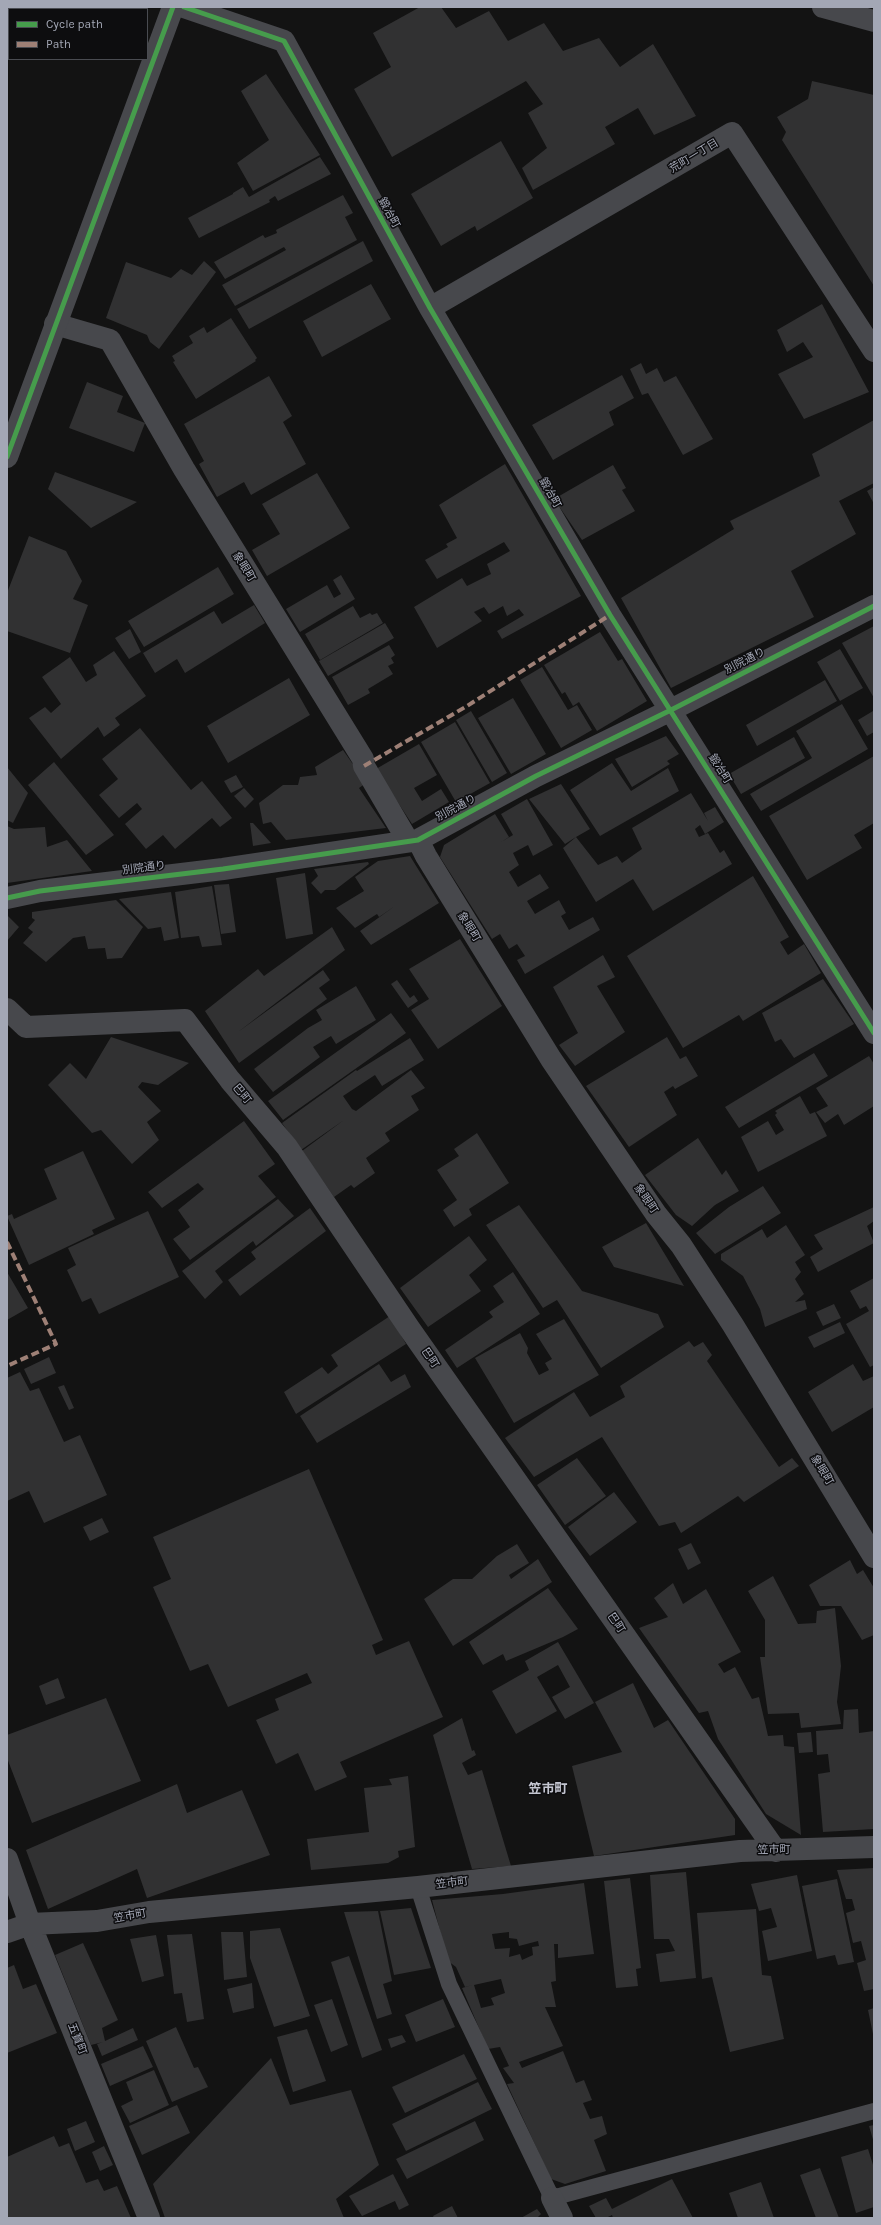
<!DOCTYPE html>
<meta charset="utf-8">
<style>
body{margin:0}
#map{position:relative;width:881px;height:2225px;overflow:hidden;background:#131313;font-family:Karla,sans-serif}
canvas{display:block}
.frame{position:absolute;inset:0;border:8px solid #a3a7b5;pointer-events:none}
.legend{position:absolute;left:8px;top:8px;width:140px;height:52px;box-sizing:border-box;background:#0d0d0f;border:1px solid #494b51;margin:0;padding:5px 7px;list-style:none;font-size:12px;color:#a3a7b5}
.legend li{display:flex;align-items:center;gap:8px;height:20px}
.legend b{width:20px;border:1px solid #494b51}
</style>
<div id="map">
<canvas width="881" height="2225"></canvas>
<div class="frame"></div>
<ul class="legend">
<li><b style="height:5px;background:#469c4c"></b>Cycle path</li>
<li><b style="height:5px;background:#9e8076"></b>Path</li>
</ul>
</div>
<script>
const g = document.querySelector('canvas').getContext('2d');
g.lineJoin = 'round';
function fill(path, color) { g.fillStyle = color; g.fill(path, 'evenodd'); }
const shape = rows => new Path2D(rows.map(r => 'M' + r).join(''));
function stroke(path, color, width, dash) { g.strokeStyle = color; g.lineWidth = width; g.lineCap = dash ? 'butt' : 'round'; g.setLineDash(dash || []); g.stroke(path); }
function label(font, color, halo, rows, align = 'center') {
  g.font = font + ' Karla,"Noto Sans JP",sans-serif'; g.lineWidth = 3; g.setLineDash([]); g.textBaseline = 'middle'; g.strokeStyle = halo; g.fillStyle = color; for (const [text, x, y, turn = 0] of rows) {
    g.save(); g.translate(x, y); g.rotate((+turn || 0) * Math.PI / 180); g.textAlign = isNaN(turn) ? turn : align; if (halo) g.strokeText(text, 0, 0); g.fillText(text, 0, 0); g.restore();
  }
}
fill(shape([
 [420,7,441,7,456,28,489,11,508,41,544,23,563,51,599,38,620,67,653,44,696,116,654,135,638,108,605,127,615,144,533,190,522,168,547,148,528,113,543,104,526,81,392,157,354,89,391,67,373,33],
 [266,74,320,155,253,191,237,163,269,140,241,91],
 [812,81,874,95,874,286,782,140,786,132,777,117,808,99],
 [501,141,533,198,477,231,475,226,441,246,411,194],
 [320,157,331,174,278,201,275,196,269,200,270,202,199,238,188,218,233,194,233,193,243,187,249,197],
 [343,195,353,213,345,217,357,240,235,306,222,285,286,250,284,247,225,279,214,262,263,235,265,238,277,233,276,230],
 [363,241,373,261,249,329,237,309],
 [204,261,216,272,159,349,150,342,147,335,106,318,126,262,171,278,181,269,192,275],
 [371,284,391,319,322,357,303,321],
 [822,304,869,392,804,419,778,374,813,357,803,342,787,352,777,330],
 [231,318,257,358,255,360,256,361,196,399,173,362,175,361,172,356,193,343,189,336,204,327,207,333],
 [641,363,646,374,657,368,664,382,676,376,713,439,683,455,648,393,642,395,630,369],
 [622,375,634,398,609,412,614,425,553,460,532,425],
 [269,376,292,416,283,422,306,464,251,495,244,482,217,497,199,464,204,461,184,424],
 [87,382,123,396,117,412,145,423,134,452,69,428],
 [874,420,874,483,839,501,856,534,791,571,814,617,671,688,621,598,734,529,730,521,820,476,812,454],
 [505,464,581,596,502,639,497,631,524,615,519,609,507,616,503,606,489,614,484,607,474,612,482,621,437,648,414,607,462,578,467,586,491,574,487,564,510,551,504,542,437,579,425,560,448,547,446,544,457,538,439,505],
 [613,465,626,488,622,490,635,511,582,540,554,499],
 [55,472,137,502,91,528,48,489],
 [317,473,350,528,267,576,252,550,280,534,262,504],
 [874,487,874,504,867,491],
 [29,536,66,551,82,581,73,599,88,605,70,653,7,631,7,593],
 [218,567,234,594,144,647,128,621],
 [341,575,355,599,300,632,286,609,327,585,334,598,341,594,333,580],
 [254,605,265,623,185,673,177,659,155,673,143,653,214,611,222,624],
 [353,606,360,618,370,613,372,615,377,613,383,623,320,660,305,634],
 [385,623,394,638,328,676,319,661],
 [874,626,874,698,842,643],
 [130,629,141,652,129,659,115,638],
 [600,632,618,661,622,659,647,701,597,731,579,702,573,706,565,692,562,694,544,665],
 [389,645,395,655,391,658,394,663,388,666,393,674,368,689,370,693,348,705,332,677],
 [840,649,863,688,840,701,817,662],
 [114,651,146,696,115,718,120,725,104,737,98,727,61,759,29,718,45,707,51,713,61,704,42,677,70,657,86,682,97,675,93,665],
 [542,667,568,710,577,705,592,730,561,748,520,680],
 [289,678,310,715,228,763,207,726],
 [825,680,837,701,757,746,746,725],
 [513,698,546,754,511,774,478,718],
 [842,704,868,749,761,811,750,794,812,758,796,731],
 [471,711,507,773,492,782,456,720],
 [873,711,874,732,867,736,858,720],
 [455,722,490,783,456,802,421,742],
 [140,728,191,790,202,781,232,818,220,827,212,818,175,849,163,835,146,849,125,824,142,809,137,803,119,818,99,795,118,779,102,759],
 [666,736,679,754,667,761,670,764,632,787,615,759],
 [794,737,805,758,741,794,729,774],
 [419,744,437,775,414,788,422,801,441,789,449,802,412,824,376,769],
 [343,750,366,783,359,788,386,828,286,840,271,822,263,824,259,803,283,785,298,785,300,777,317,775,315,767],
 [874,756,874,823,854,835,862,848,807,880,769,816],
 [54,762,114,835,86,855,28,785],
 [612,763,631,791,668,768,679,791,600,836,570,790],
 [7,767,28,793,13,823,7,820],
 [236,775,243,787,231,793,224,781],
 [561,784,590,829,576,837,598,865,617,856,622,863,642,849,632,828,691,793,708,821,704,813,715,807,724,822,705,834,700,825,695,829,699,837,708,833,720,853,724,850,732,864,653,911,633,879,596,902,563,848,576,837,565,844,529,799],
 [244,788,254,799,245,808,234,796],
 [527,799,553,845,533,856,528,845,513,853,519,865,509,872,518,887,540,874,549,888,527,901,535,914,559,900,566,913,561,916,569,930,593,917,600,930,525,974,517,960,525,956,517,944,509,949,500,934,492,939,440,857,444,845,495,814,509,837,501,842,513,835,501,814],
 [250,823,253,823,271,843,253,846],
 [7,826,14,829,45,827,47,847,67,840,92,871,7,883],
 [410,856,439,903,371,945,360,931,395,906,379,917,377,914,355,928,336,908,364,891,355,877,378,861],
 [368,862,369,864,335,890,325,890,321,894,311,883,318,876,314,869],
 [305,873,313,934,286,939,276,878],
 [753,876,789,937,780,942,788,955,804,944,821,973,743,1021,739,1015,683,1048,627,956],
 [229,884,236,932,221,934,214,885],
 [212,886,222,945,202,947,199,936,181,938,175,892],
 [171,892,179,938,164,941,161,927,148,929,119,899],
 [116,900,143,927,122,958,107,959,105,948,88,949,85,936,73,938,46,962,23,943,33,932,28,928,35,920,32,918,32,912],
 [7,915,19,927,7,941],
 [332,927,345,950,238,1032,323,970,330,980,319,988,327,999,239,1063,205,1011,258,969,264,976],
 [460,939,502,1006,438,1049,411,1010,429,999,409,969],
 [603,955,615,977,597,986,625,1032,575,1066,559,1045,578,1033,553,987],
 [823,979,854,1024,794,1058,781,1039,775,1042,762,1013],
 [397,980,410,998,414,995,418,1001,408,1008,391,984],
 [356,986,376,1020,336,1044,331,1036,313,1047,320,1057,273,1092,254,1069,308,1028,322,1020,316,1010],
 [391,1013,406,1033,283,1120,268,1101],
 [111,1037,189,1063,158,1085,142,1082,138,1087,161,1111,147,1122,159,1140,132,1164,101,1130,92,1133,48,1085,70,1063,86,1079],
 [667,1037,680,1059,686,1056,698,1076,675,1089,673,1086,664,1092,677,1115,629,1147,586,1086],
 [410,1038,424,1060,382,1086,375,1075,343,1096,352,1109,356,1111,411,1070,425,1088,411,1096,419,1110,385,1133,390,1141,366,1158,375,1173,354,1188,351,1185,334,1197,302,1151,344,1120,301,1150,282,1123,356,1070,357,1071],
 [814,1053,828,1076,739,1128,725,1107],
 [869,1056,874,1064,874,1106,844,1125,838,1114,825,1123,816,1112,828,1106,816,1088],
 [800,1096,810,1114,815,1112,827,1136,758,1172,741,1137,768,1121,776,1135,784,1130,775,1115,777,1113,775,1111],
 [244,1121,275,1164,258,1176,276,1197,190,1260,173,1239,190,1227,178,1210,204,1189,198,1183,162,1208,148,1192],
 [477,1133,509,1183,469,1209,472,1215,454,1227,443,1210,457,1200,437,1170,459,1156,454,1149],
 [698,1138,722,1175,726,1170,739,1191,715,1205,692,1226,676,1215,645,1175],
 [83,1151,115,1219,92,1230,94,1234,29,1265,7,1216,12,1214,14,1219,57,1199,44,1169],
 [763,1186,781,1213,715,1254,696,1233,729,1207],
 [278,1199,294,1216,256,1246,253,1241,215,1271,223,1282,205,1299,182,1271],
 [519,1205,582,1291,658,1314,664,1327,601,1368,557,1300,543,1308,486,1225],
 [874,1207,874,1221,867,1226,874,1243,818,1272,810,1257,823,1249,814,1235],
 [310,1208,326,1231,240,1296,228,1280,256,1259,251,1252],
 [148,1211,179,1277,99,1314,91,1298,82,1302,67,1270,76,1265,68,1248],
 [646,1223,684,1286,614,1267,602,1247],
 [786,1225,805,1255,795,1262,801,1272,795,1279,804,1294,795,1302,805,1300,807,1309,765,1327,760,1309,743,1276,721,1260,721,1254,762,1229,767,1238],
 [469,1236,487,1260,469,1275,481,1291,428,1327,400,1288],
 [7,1272,28,1308,7,1320],
 [513,1272,540,1314,457,1368,445,1350,493,1317,489,1312,504,1302,493,1286],
 [874,1278,874,1365,870,1367,846,1324,869,1311,866,1306,860,1309,850,1291],
 [834,1304,841,1318,823,1326,816,1312],
 [390,1316,406,1344,296,1414,284,1392,322,1367,328,1374,338,1366,331,1355],
 [564,1319,599,1375,514,1423,475,1358,520,1333,528,1348,527,1353,539,1375,549,1370,545,1363,552,1359,536,1334],
 [840,1322,845,1333,814,1348,808,1337],
 [689,1341,694,1347,703,1342,712,1355,707,1361,779,1467,792,1458,799,1466,744,1502,738,1496,681,1533,675,1522,659,1526,602,1437,534,1477,505,1438,574,1392,590,1417,625,1397,620,1386],
 [49,1357,56,1373,31,1384,24,1369],
 [379,1364,391,1382,405,1374,411,1387,317,1443,300,1416],
 [853,1364,863,1381,874,1376,874,1407,832,1432,808,1392],
 [20,1372,30,1391,39,1388,64,1442,80,1435,107,1495,44,1523,29,1491,7,1501,7,1378],
 [64,1385,74,1408,69,1410,58,1387],
 [577,1458,606,1496,565,1525,537,1485],
 [309,1469,383,1640,372,1645,376,1655,409,1641,443,1717,340,1762,347,1777,315,1791,298,1753,276,1764,256,1720,279,1710,275,1699,312,1683,307,1673,228,1707,208,1664,190,1671,153,1587,171,1579,153,1537],
 [614,1492,637,1522,590,1556,568,1527],
 [102,1518,109,1532,90,1541,83,1527],
 [691,1543,701,1563,688,1570,678,1549],
 [517,1544,529,1563,509,1575,511,1579,538,1559,552,1582,453,1646,424,1599,453,1579,472,1579,497,1556],
 [850,1560,857,1574,863,1570,874,1588,874,1635,862,1640,841,1606,820,1606,809,1585],
 [773,1576,798,1624,816,1623,817,1611,835,1608,841,1666,837,1702,841,1724,801,1728,799,1713,768,1714,760,1657,765,1657,765,1620,748,1591],
 [673,1583,683,1604,706,1589,741,1652,718,1664,724,1673,735,1667,752,1699,759,1697,768,1736,783,1735,784,1746,794,1747,801,1835,766,1814,718,1739,708,1711,699,1713,639,1628,668,1617,654,1598],
 [548,1588,578,1629,563,1637,506,1661,503,1654,483,1665,469,1642],
 [558,1642,594,1703,565,1719,552,1697,570,1687,558,1665,537,1677,557,1711,516,1734,492,1691,529,1670,525,1661],
 [58,1678,65,1698,46,1705,39,1686],
 [633,1683,654,1728,668,1720,735,1819,735,1835,594,1856,572,1766,622,1752,595,1702],
 [106,1698,141,1781,32,1823,7,1758,7,1735],
 [858,1709,859,1733,874,1731,874,1829,823,1832,818,1774,830,1772,828,1754,817,1755,816,1731,843,1729,844,1710],
 [462,1718,472,1751,474,1750,476,1755,462,1763,468,1775,482,1770,511,1866,472,1869,433,1735],
 [811,1732,813,1752,799,1753,797,1733],
 [408,1776,415,1847,398,1851,399,1857,388,1863,311,1870,307,1839,369,1832,364,1788,392,1785,389,1779],
 [177,1784,187,1813,242,1790,270,1855,147,1898,137,1869,48,1909,26,1850],
 [874,1868,874,1989,864,1991,857,1963,866,1960,861,1941,853,1943,846,1913,855,1910,852,1899,846,1899,837,1870],
 [686,1872,696,1978,660,1982,656,1954,675,1951,669,1939,654,1939,650,1875],
 [797,1875,812,1951,768,1961,762,1931,777,1927,771,1908,759,1911,751,1884],
 [630,1878,641,1968,636,1969,638,1986,616,1988,604,1881],
 [837,1879,854,1962,838,1965,835,1955,817,1959,802,1886],
 [584,1883,594,1954,558,1958,558,1944,554,1944,556,1981,551,1982,556,2007,545,2007,563,2046,519,2062,522,2068,563,2051,576,2083,584,2080,592,2100,583,2103,590,2119,602,2116,607,2134,594,2140,606,2171,565,2184,551,2179,507,2084,514,2083,503,2068,509,2066,500,2047,488,2049,462,1988,473,1985,465,1987,456,1967,448,1961,432,1900,503,1894],
 [509,1932,509,1938,517,1939,519,1946,538,1941,539,1946,532,1947,533,1955,522,1960,520,1954,509,1957,510,1948,495,1949,492,1934],
 [501,1979,505,1993,491,1998,494,2005,481,2008,474,1985],
 [411,1908,431,1968,394,1975,380,1911],
 [756,1909,762,1975,771,1976,784,2039,730,2052,712,1977,702,1979,697,1913],
 [378,1911,392,1981,383,1984,392,2014,377,2019,344,1912],
 [280,1928,310,2016,274,2027,250,1958,250,1931],
 [221,1932,243,1932,247,1977,224,1980],
 [192,1934,204,2019,187,2022,182,1993,174,1994,167,1935],
 [156,1935,164,1976,142,1982,130,1939],
 [83,1943,118,2020,102,2028,105,2041,133,2028,138,2040,102,2056,97,2044,103,2042,91,2045,55,1955],
 [349,1956,382,2050,362,2058,331,1962],
 [14,1965,23,1989,36,1984,57,2033,7,2053,7,1968],
 [252,1983,254,2008,233,2013,227,1989],
 [332,1999,348,2045,331,2052,314,2005],
 [443,1999,455,2027,416,2042,405,2015],
 [874,2008,874,2034,873,2034,868,2010],
 [176,2027,194,2068,198,2067,208,2087,172,2102,146,2041],
 [307,2029,326,2081,293,2092,277,2037],
 [402,2035,406,2042,391,2048,388,2039],
 [143,2046,153,2067,110,2086,101,2064],
 [464,2054,477,2079,405,2113,392,2087],
 [271,2058,290,2105,351,2090,379,2165,336,2199,344,2218,165,2218,153,2184],
 [154,2070,169,2105,130,2123,121,2106,133,2100,126,2082],
 [478,2082,492,2109,406,2151,392,2124],
 [177,2105,190,2133,142,2155,129,2126],
 [86,2121,95,2142,75,2151,67,2129],
 [475,2121,484,2140,407,2179,396,2159],
 [874,2125,874,2143,869,2126],
 [54,2136,59,2147,69,2143,86,2183,98,2179,104,2191,117,2186,131,2218,7,2218,7,2157],
 [104,2146,113,2165,100,2171,92,2152],
 [868,2149,874,2168,874,2207,856,2213,841,2157],
 [820,2168,839,2218,816,2218,800,2175],
 [393,2174,409,2205,399,2210,395,2201,362,2216,349,2196],
 [672,2179,693,2218,613,2218,612,2215,606,2218,596,2218,589,2206,606,2198,612,2209],
 [761,2182,774,2218,738,2218,729,2193],
 [452,2206,458,2218,434,2218,433,2216],
 [537,2209,541,2214,537,2218,521,2218]
]), '#313132');
stroke(shape([
 [418,1887,449,1984,552,2198,874,2111]
]), '#47484c', 16);
stroke(shape([
 [184,7,284,41,430,308,610,615,874,1033],
 [430,308,732,133,874,351],
 [55,324,110,340,184,469,363,759,364,766,408,841],
 [418,840,426,856,551,1059,656,1214,681,1245,733,1325,874,1557],
 [7,898,40,891,223,869,418,840,536,776,671,710,874,606],
 [7,1009,26,1027,185,1020,230,1080,287,1147,409,1328,776,1851],
 [7,1859,30,1924,149,2218],
 [7,1932,30,1924,97,1921,149,1912,418,1887,740,1851,874,1847],
 [552,2198,562,2218]
]), '#47484c', 22);
stroke(shape([
 [823,7,874,21],
 [7,457,173,7]
]), '#47484c', 22);
stroke(shape([
 [364,766,467,706,610,615],
 [7,1242,56,1344,7,1366]
]), '#9e8076', 4, [8, 4]);
stroke(shape([
 [184,7,284,41,430,308,610,615,874,1033],
 [7,457,173,7],
 [7,898,40,891,223,869,418,840,536,776,671,710,874,606]
]), '#469c4c', 5);
label('11px', '#a3a7b5', '#0d0d0f', [
 ["荒町一丁目",694,156,-31],
 ["鍛冶町",389,213,61],
 ["鍛冶町",550,493,60],
 ["象眼町",244,567,58],
 ["別院通り",745,661,-27],
 ["鍛冶町",720,769,58],
 ["別院通り",456,808,-28],
 ["別院通り",144,868,-7],
 ["象眼町",469,927,58],
 ["巴町",242,1094,50],
 ["象眼町",646,1199,55],
 ["巴町",430,1358,55],
 ["象眼町",822,1470,59],
 ["巴町",616,1623,55],
 ["笠市町",774,1850,-1],
 ["笠市町",452,1883,-7],
 ["笠市町",130,1916,-10],
 ["五寶町",77,2039,68]
]);
label('bold 13px', '#c4c6d1', '#0d0d0f', [
 ["笠市町",548,1789]
]);
</script>
